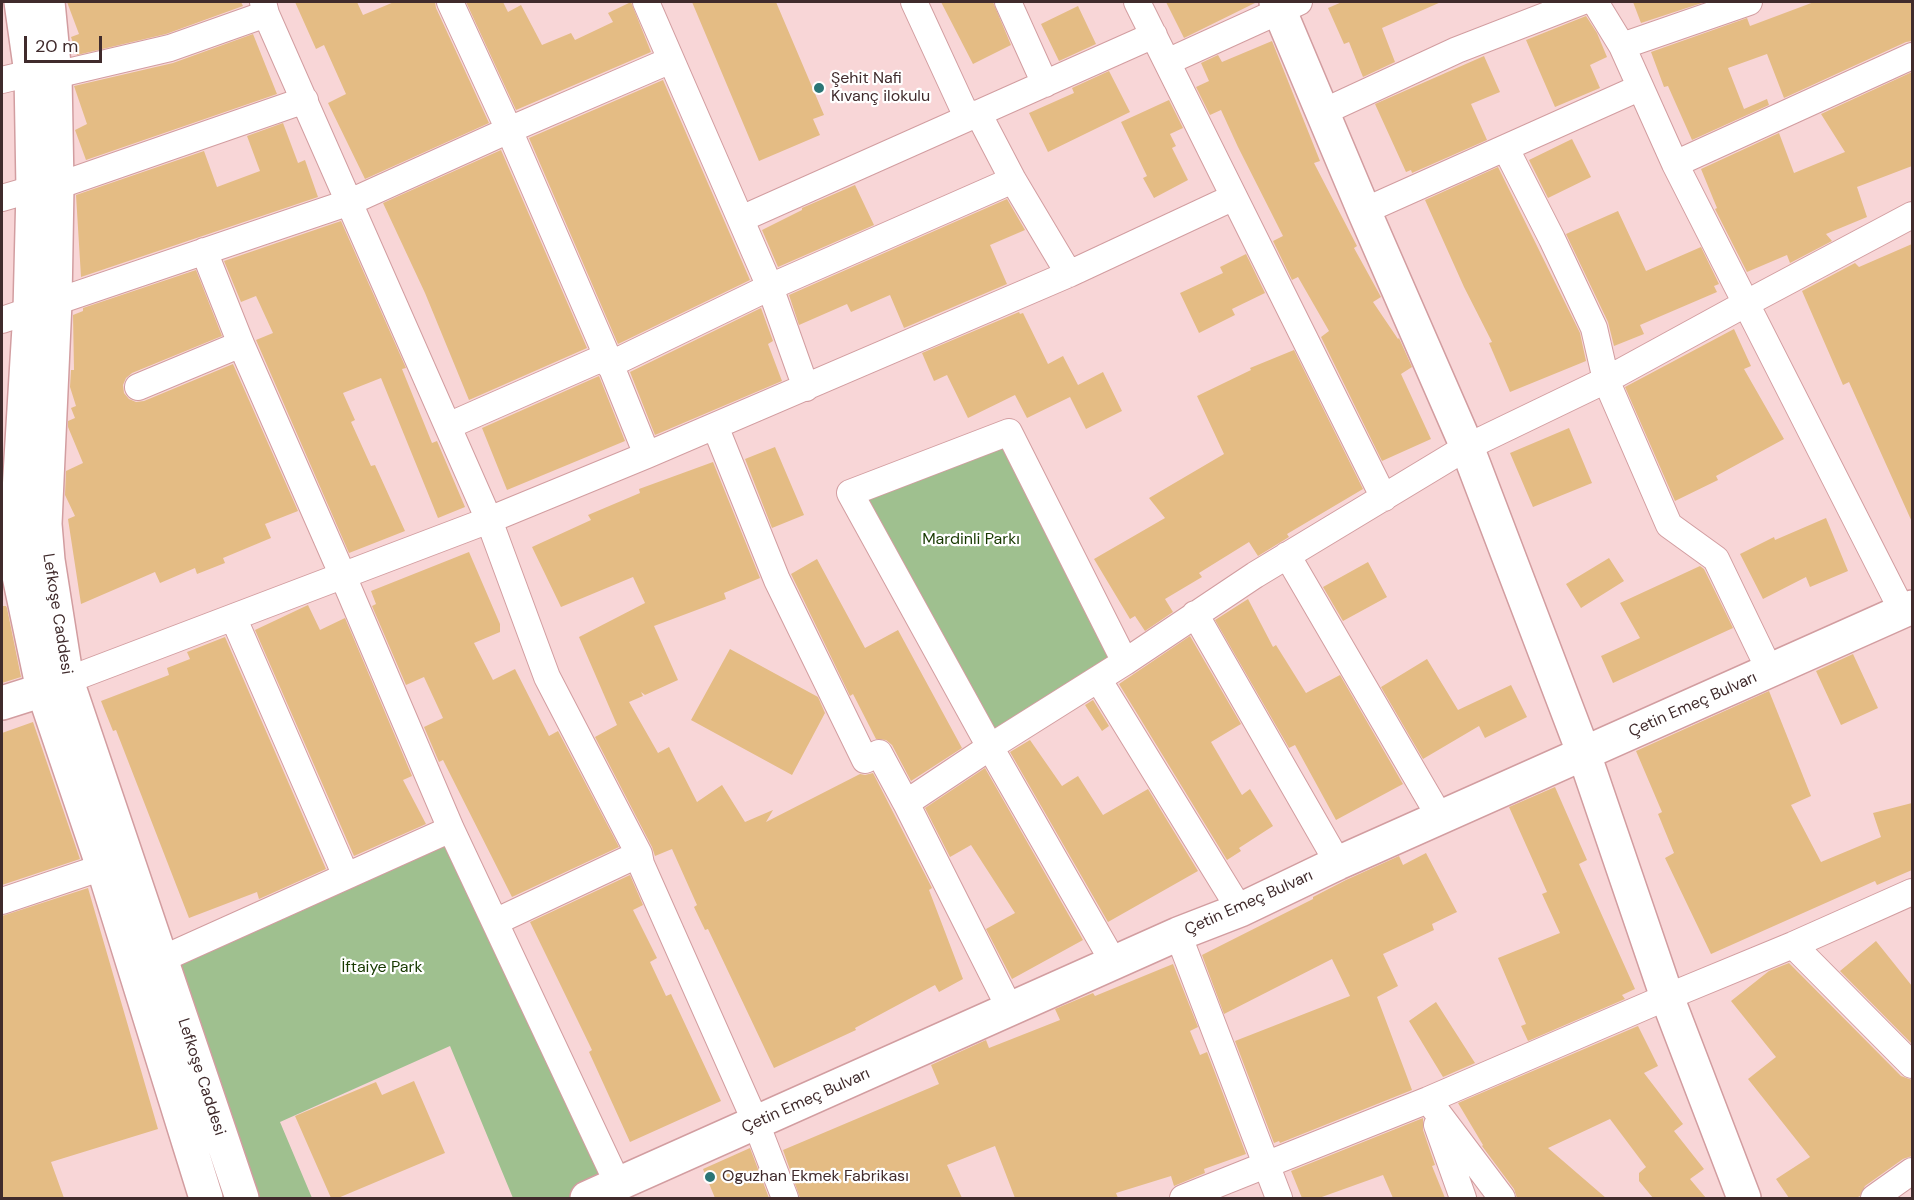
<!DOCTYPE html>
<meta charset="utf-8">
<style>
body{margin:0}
#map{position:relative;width:1914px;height:1200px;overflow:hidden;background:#f8d6d7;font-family:"DM Sans",sans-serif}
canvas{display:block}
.frame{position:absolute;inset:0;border:3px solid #402b2c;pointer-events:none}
.scale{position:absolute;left:24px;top:36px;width:78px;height:27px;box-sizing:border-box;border:3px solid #402b2c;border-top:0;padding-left:8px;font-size:18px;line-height:21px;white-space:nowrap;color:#402b2c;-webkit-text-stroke:4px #fff;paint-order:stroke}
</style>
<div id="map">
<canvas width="1914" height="1200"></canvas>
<div class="frame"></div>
<div class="scale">20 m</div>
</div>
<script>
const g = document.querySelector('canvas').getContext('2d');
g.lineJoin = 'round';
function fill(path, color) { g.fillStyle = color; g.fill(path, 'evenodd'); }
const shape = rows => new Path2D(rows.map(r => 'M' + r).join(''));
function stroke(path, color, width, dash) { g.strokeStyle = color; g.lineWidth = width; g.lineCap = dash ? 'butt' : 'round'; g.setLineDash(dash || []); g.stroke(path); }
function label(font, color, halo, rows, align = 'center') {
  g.font = font + ' "DM Sans",sans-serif'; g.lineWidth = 4.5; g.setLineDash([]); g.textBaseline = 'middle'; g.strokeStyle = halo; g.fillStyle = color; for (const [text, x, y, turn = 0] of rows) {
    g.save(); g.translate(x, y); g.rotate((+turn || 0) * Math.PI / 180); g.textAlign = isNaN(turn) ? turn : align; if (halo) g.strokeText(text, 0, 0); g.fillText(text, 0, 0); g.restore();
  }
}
fill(shape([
 [1009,432,1125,662,990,747,850,493],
 [451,829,618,1184,587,1198,513,1198,450,1046,280,1122,312,1198,242,1198,162,959]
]), '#9fc08f');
fill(shape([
 [67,2,241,2,243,6,166,34,77,55,71,37,79,34],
 [295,2,357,2,363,15,394,2,435,2,436,8,489,123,365,179,328,103,346,94,324,45,316,49],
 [466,2,503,2,508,12,521,5,542,45,571,33,575,40,613,22,608,13,631,2,651,52,516,110],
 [692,2,776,2,824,115,813,119,820,135,759,161],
 [941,2,993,2,1011,45,973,64],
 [1166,2,1257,2,1184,38],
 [1342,2,1441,2,1382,28,1395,62,1363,77,1349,42,1344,44,1328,8],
 [1633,2,1705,2,1641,23],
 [1814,2,1912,2,1912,41,1906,42,1784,98,1767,54,1728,68,1744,109,1767,99,1769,105,1692,140,1668,86,1664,87,1651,52,1747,18,1750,26],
 [1078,6,1096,44,1059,61,1041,24],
 [1586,16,1597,33,1607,57,1590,65,1600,88,1555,107,1526,40],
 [253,34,277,94,86,160,75,130,87,124,74,86,173,63],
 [1272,41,1320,161,1314,163,1357,246,1354,248,1381,297,1373,302,1398,339,1399,338,1412,367,1401,374,1431,439,1382,461,1321,337,1329,331,1298,277,1292,280,1273,241,1283,236,1238,147,1221,110,1210,115,1196,87,1209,81,1201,63,1218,55,1222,62],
 [1484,56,1500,92,1471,104,1487,140,1412,173,1411,170,1406,172,1375,104],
 [1109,71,1130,112,1048,152,1029,113,1074,93,1072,88],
 [1912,72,1912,166,1857,187,1867,217,1826,234,1832,241,1790,263,1787,255,1747,272,1717,213,1715,209,1717,208,1701,169,1779,133,1794,173,1845,152,1821,114],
 [663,80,750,280,618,344,529,138],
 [1169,100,1183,128,1170,134,1176,146,1172,148,1188,180,1154,198,1143,178,1147,176,1121,122],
 [283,123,298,163,305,160,318,197,81,277,76,195,204,151,217,187,260,171,247,136],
 [1572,139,1591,177,1548,198,1529,160],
 [501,150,587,348,469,400,425,293,383,203],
 [1498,167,1580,333,1586,361,1510,392,1489,343,1492,342,1464,287,1425,200],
 [855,185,874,225,778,267,762,230,802,210,802,208],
 [1007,199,1025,230,990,245,1007,284,904,328,890,295,851,312,847,304,799,325,789,295],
 [1618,211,1646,271,1701,247,1719,284,1714,286,1717,292,1640,325,1644,334,1614,346,1608,322,1566,234],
 [341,221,406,368,402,369,432,443,437,441,465,507,438,518,381,378,343,393,355,420,351,422,371,466,375,465,405,531,349,553,256,340,273,333,256,296,241,302,224,261],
 [1912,244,1912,522,1849,382,1843,385,1802,291,1855,263,1859,267],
 [1246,254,1265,293,1232,309,1235,315,1199,333,1180,293,1223,273,1220,267],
 [196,270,222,336,132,373,126,378,123,385,124,393,129,399,136,402,144,401,233,364,298,511,265,524,271,538,223,558,225,563,197,574,195,568,160,583,155,572,81,604,68,519,75,516,65,495,66,471,83,463,68,427,68,421,75,418,71,408,76,406,70,387,71,370,74,370,73,315,83,311,83,308],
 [761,308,773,341,768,344,782,381,655,435,630,372],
 [1019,312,1020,314,1023,313,1048,364,1063,356,1078,385,1103,372,1122,411,1086,429,1070,397,1027,418,1015,395,968,418,947,375,934,381,922,353],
 [1734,329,1751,366,1744,369,1784,439,1716,476,1718,480,1675,501,1625,387],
 [1294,350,1363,489,1287,534,1289,537,1258,556,1249,542,1199,573,1202,577,1165,599,1173,612,1145,631,1135,616,1130,619,1094,559,1165,518,1149,498,1224,454,1197,396,1251,370,1250,368],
 [599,376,625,441,507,490,482,428],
 [1569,428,1592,483,1533,507,1510,453],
 [775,447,804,515,772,528,745,459],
 [713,462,760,578,724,593,726,599,654,626,678,680,645,695,641,692,643,696,629,702,658,753,669,747,697,802,722,785,745,822,773,810,766,822,860,774,865,775,873,773,932,888,929,890,963,979,939,992,935,985,855,1028,856,1030,774,1068,708,929,705,930,694,907,697,905,672,849,655,856,652,847,595,737,617,725,579,637,645,603,633,577,561,607,532,547,591,520,588,515,640,493,639,489],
 [1826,518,1848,571,1810,587,1806,577,1763,599,1740,554,1774,537,1775,540],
 [469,552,500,624,500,632,474,643,493,680,515,669,549,736,558,731,619,847,512,897,443,760,439,762,424,727,443,718,424,677,406,685,372,606,376,604,371,591],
 [1609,558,1624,581,1581,608,1566,584],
 [817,559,865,648,898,630,962,748,911,781,892,745,886,740,876,739,853,694,850,696,791,574],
 [1368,562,1387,597,1343,621,1323,587],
 [1700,566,1704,569,1733,628,1613,683,1601,656,1640,638,1620,603],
 [1248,599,1273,647,1276,645,1306,693,1340,675,1403,784,1336,820,1295,745,1289,748,1215,620],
 [308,605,320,630,345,618,412,776,403,780,426,824,354,856,255,630],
 [2,606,6,606,7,608,21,677,2,683],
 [1190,636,1241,724,1211,742,1242,795,1250,789,1273,826,1239,848,1241,851,1227,860,1119,684],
 [225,637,326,869,259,899,257,892,189,918,116,730,113,731,101,701,169,675,167,668,190,659,187,652],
 [730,649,818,697,825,713,792,775,691,720],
 [1853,654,1878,708,1841,725,1816,671],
 [1427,659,1458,710,1511,685,1527,717,1485,738,1479,726,1423,759,1381,687],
 [1769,691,1811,796,1791,805,1821,862,1881,837,1873,813,1912,803,1912,870,1877,885,1875,881,1711,954,1665,858,1674,853,1658,814,1662,812,1636,751],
 [1093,700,1109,726,1102,731,1085,705],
 [33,722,80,859,2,885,2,733],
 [1030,740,1062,786,1078,776,1103,815,1148,789,1198,871,1108,922,1010,752],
 [985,768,1083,940,1012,979,986,929,1015,913,971,845,950,857,925,808],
 [1555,787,1587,860,1579,864,1635,989,1622,995,1625,999,1528,1041,1521,1026,1526,1024,1498,958,1560,933,1542,894,1547,892,1509,807],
 [1426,853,1457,912,1432,924,1434,930,1383,954,1398,986,1377,997,1412,1090,1280,1143,1279,1141,1274,1143,1235,1041,1350,996,1332,959,1224,1014,1202,955,1313,899,1313,897,1346,880,1399,856,1403,865],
 [630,875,643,905,633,910,657,958,650,962,666,996,671,994,721,1101,630,1142,589,1052,592,1050,530,922],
 [88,888,158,1129,51,1162,64,1198,2,1198,2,916],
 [1876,941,1912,986,1912,1044,1840,971],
 [1789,963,1901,1076,1912,1080,1912,1156,1903,1159,1865,1186,1860,1196,1856,1198,1789,1198,1776,1179,1810,1157,1748,1079,1776,1057,1731,1001,1769,971],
 [1173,964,1198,1027,1190,1031,1200,1055,1207,1052,1246,1154,1204,1169,1205,1173,1174,1186,1171,1176,1116,1193,1118,1198,1015,1198,995,1146,947,1165,962,1198,800,1198,783,1150,939,1084,931,1065,986,1040,989,1048,1060,1020,1055,1009,1093,993,1095,996],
 [1436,1002,1475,1063,1443,1077,1409,1021],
 [1638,1026,1658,1066,1644,1073,1683,1124,1674,1131,1704,1169,1690,1179,1706,1198,1653,1198,1639,1181,1639,1173,1646,1167,1610,1119,1548,1148,1606,1198,1517,1198,1514,1189,1482,1146,1483,1145,1458,1103],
 [414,1081,445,1153,338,1198,331,1198,295,1116,376,1082,382,1095],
 [1423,1118,1423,1130,1435,1165,1432,1166,1445,1198,1393,1198,1383,1175,1319,1198,1302,1198,1291,1171],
 [750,1148,769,1198,715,1198,703,1169]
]), '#e4bc84');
const minor = shape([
 [263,2,266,14,489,520,547,677,639,854,641,864,756,1123,785,1198],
 [450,2,509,130,607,356,647,455],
 [646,2,770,287,806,388],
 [914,2,967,117],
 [1008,2,1045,84],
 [1137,2,1384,498],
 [1595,2,1622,46,1675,164,1903,612],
 [1622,46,1749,2],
 [1167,62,1299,2],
 [55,75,170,48,266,14],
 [2,80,31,73],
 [1323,112,1457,50,1581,2],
 [978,113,1013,180,1069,274],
 [1506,149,1552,239,1594,328,1606,380,1669,525,1716,559,1770,671],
 [1675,164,1912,56],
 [57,186,305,100],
 [2,198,33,189],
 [1364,211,1639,88],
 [741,219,1154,35],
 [204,251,241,344,343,576,451,829,618,1184],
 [2,320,350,202,509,130,671,60],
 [609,365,770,287,1013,180],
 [138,387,241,344],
 [448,426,607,356],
 [715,426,777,580,865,760,879,753,906,803,990,747,1125,662,1255,575,1467,447,1606,380,1745,304,1912,215],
 [1287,555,1441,819],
 [1195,614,1338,863],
 [234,619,346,876],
 [1098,679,1240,910],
 [52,686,489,520,647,455,1069,274,1234,197],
 [906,803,1010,1009],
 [2,901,103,867],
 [495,922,639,854],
 [1178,934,1279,1198],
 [1793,945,1912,1065],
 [162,959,451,829],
 [1114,963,990,747,850,493,1009,432,1125,662],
 [1428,1100,1502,1198],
 [1437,1125,1463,1198],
 [1183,1198,1428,1100,1667,997,1793,945,1912,892],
 [1874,1198,1912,1171]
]);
const tertiary = shape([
 [1276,2,1364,211,1467,447,1584,754,1667,997,1744,1198],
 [2,703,43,690],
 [587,1198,618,1184]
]);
const secondary = shape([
 [21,2,31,73,33,189,30,311,15,557,43,690,103,867,206,1198],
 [48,2,55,75,57,186,55,302,45,524,48,560,67,681,242,1198],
 [618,1184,1178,934,1240,910,1338,863,1912,607]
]);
stroke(minor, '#d29da0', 28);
stroke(tertiary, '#d29da0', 36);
stroke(secondary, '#d29da0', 36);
stroke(minor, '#fff', 26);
stroke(tertiary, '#fff', 33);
stroke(secondary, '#fff', 33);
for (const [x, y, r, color] of [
 [819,88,6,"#2b7576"],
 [710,1177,6,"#2b7576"]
]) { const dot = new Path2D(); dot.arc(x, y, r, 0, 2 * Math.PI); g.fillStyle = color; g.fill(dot); stroke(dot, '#fff', 2); }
label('16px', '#402b2c', '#fff', [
 ["Şehit Nafi",831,79],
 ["Kıvanç ilokulu",831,97],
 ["Oguzhan Ekmek Fabrikası",722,1177]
], 'left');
label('16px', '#173900', '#fff', [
 ["Mardinli Parkı",971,540],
 ["İftaiye Park",382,968]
]);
label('16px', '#402b2c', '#fff', [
 ["Lefkoşe Caddesi",57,614,81],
 ["Çetin Emeç Bulvarı",1693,705,-24],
 ["Çetin Emeç Bulvarı",1249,903,-24],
 ["Lefkoşe Caddesi",201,1077,72],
 ["Çetin Emeç Bulvarı",806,1101,-24]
]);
</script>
